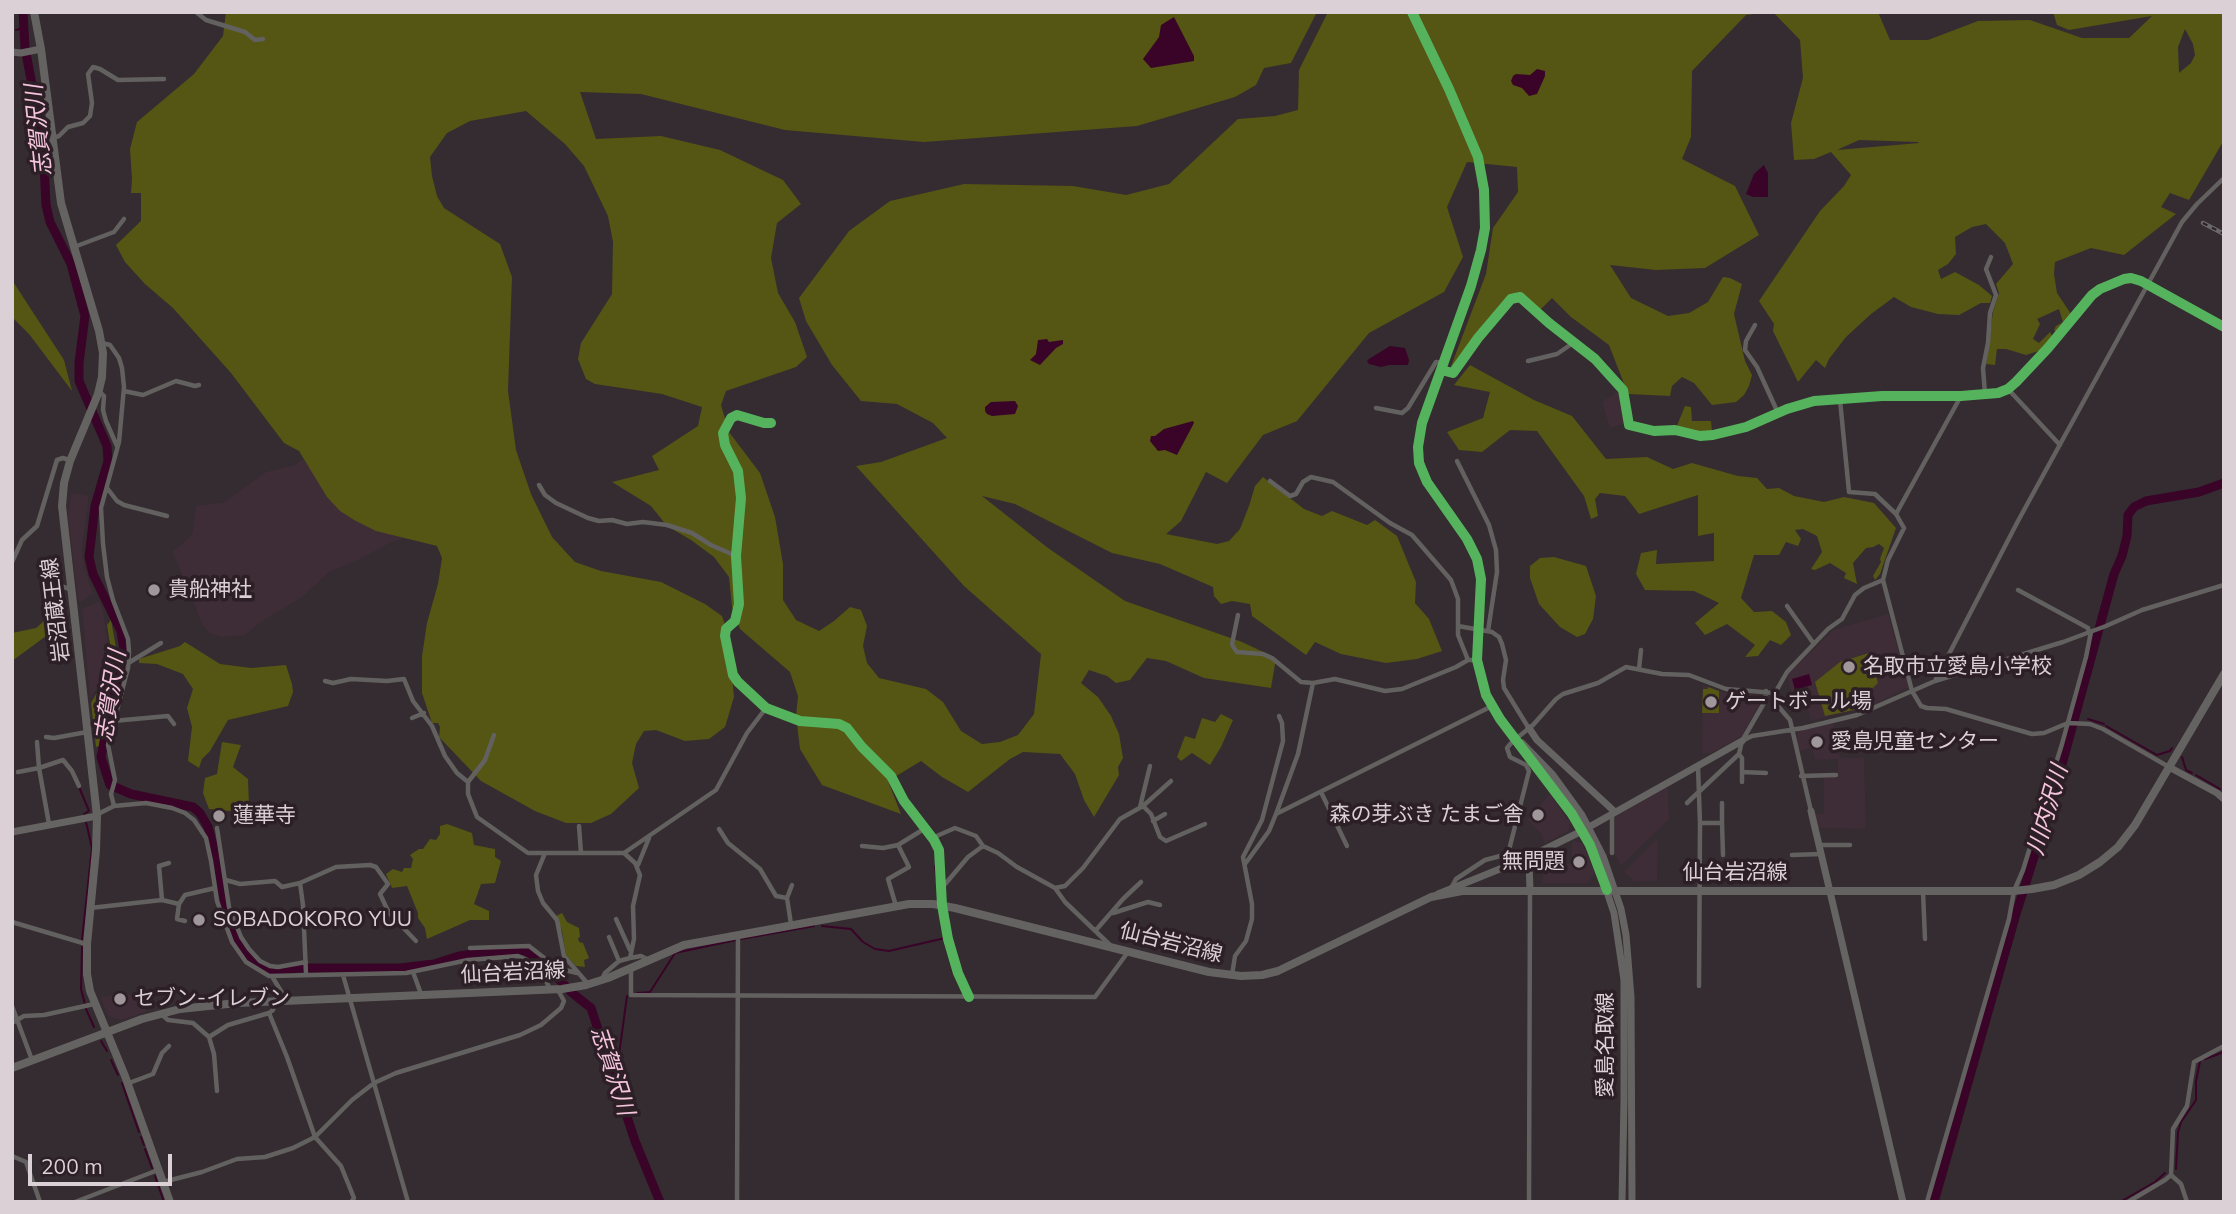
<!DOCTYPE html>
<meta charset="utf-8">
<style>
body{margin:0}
#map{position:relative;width:2236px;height:1214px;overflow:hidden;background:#342c30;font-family:Mulish,sans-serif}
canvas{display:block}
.frame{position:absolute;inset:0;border:14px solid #dad0d5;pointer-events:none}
.scale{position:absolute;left:28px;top:1154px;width:144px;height:32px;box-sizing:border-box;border:4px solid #dad0d5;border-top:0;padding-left:9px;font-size:21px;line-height:24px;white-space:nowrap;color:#dad0d5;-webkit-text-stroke:5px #2d1f26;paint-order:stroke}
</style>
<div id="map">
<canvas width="2236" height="1214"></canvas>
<div class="frame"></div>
<div class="scale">200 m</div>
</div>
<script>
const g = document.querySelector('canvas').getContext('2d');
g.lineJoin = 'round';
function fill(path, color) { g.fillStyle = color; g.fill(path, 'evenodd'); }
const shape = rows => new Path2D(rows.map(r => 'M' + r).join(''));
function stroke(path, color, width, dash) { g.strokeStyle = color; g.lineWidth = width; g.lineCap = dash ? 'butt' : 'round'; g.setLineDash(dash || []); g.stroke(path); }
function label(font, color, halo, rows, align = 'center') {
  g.font = font + ' Mulish,"Noto Sans JP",sans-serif'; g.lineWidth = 7; g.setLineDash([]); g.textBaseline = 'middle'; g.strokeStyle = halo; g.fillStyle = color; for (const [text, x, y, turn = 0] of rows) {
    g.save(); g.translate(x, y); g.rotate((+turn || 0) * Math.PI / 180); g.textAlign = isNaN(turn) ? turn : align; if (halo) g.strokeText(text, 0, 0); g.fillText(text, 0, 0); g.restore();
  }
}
fill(shape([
 [1617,391,1622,397,1624,424,1610,428,1602,402],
 [310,453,418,533,390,543,360,559,329,572,302,597,261,622,245,635,222,637,209,633,201,623,189,589,172,552,192,535,196,506,225,502,266,472,295,465],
 [71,493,89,496,82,548,84,567,93,593,81,602,78,600,68,516],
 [99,601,103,610,108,646,105,675,90,699,82,609],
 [1888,614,1909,687,1873,705,1811,721,1803,691,1792,694,1787,675,1833,630],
 [1703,685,1725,693,1759,695,1763,698,1742,736,1711,753,1702,753],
 [1833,723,1840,758,1864,758,1866,829,1818,828,1815,814,1824,814,1824,777,1838,777,1838,759,1815,760,1812,748,1799,751,1796,736,1798,731],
 [1668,787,1669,819,1621,866,1615,855,1615,817],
 [1550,794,1570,823,1569,831,1544,844,1542,835,1527,820],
 [1658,838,1657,881,1634,881,1624,872],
 [1574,841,1582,843,1595,873,1588,883,1543,883,1543,875,1545,874,1545,871,1560,871,1561,864,1572,864,1572,842],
 [150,992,152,1004,145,1006,146,1012,121,1020,108,1016,100,997]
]), '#3e2c36');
fill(shape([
 [226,12,1317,12,1291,63,1264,68,1256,85,1235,97,1137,126,924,142,785,130,641,94,580,92,596,139,661,136,720,150,783,180,801,204,777,223,771,258,778,293,795,322,807,357,796,367,726,391,721,405,729,432,760,473,775,517,783,564,783,600,796,620,819,631,834,621,850,607,861,610,867,626,863,646,867,663,879,678,926,689,943,702,961,731,982,744,1000,742,1018,735,1034,714,1041,654,964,586,856,466,881,462,947,438,933,423,897,404,861,401,832,365,806,321,799,298,849,231,890,201,964,184,1073,186,1126,195,1169,184,1238,119,1275,116,1298,110,1299,70,1328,12,1770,12,1746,15,1692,71,1691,137,1682,159,1735,186,1759,235,1705,268,1656,270,1610,265,1631,298,1668,316,1689,313,1708,302,1723,277,1730,278,1742,284,1734,314,1745,361,1752,375,1749,386,1744,395,1736,402,1712,405,1694,383,1682,377,1672,386,1670,396,1628,394,1609,345,1571,317,1552,298,1540,310,1518,292,1507,297,1453,369,1450,369,1486,274,1493,228,1518,192,1517,167,1467,162,1447,207,1463,257,1444,292,1369,333,1297,421,1263,435,1227,483,1206,472,1181,521,1166,534,1217,544,1229,541,1240,529,1249,506,1255,486,1263,477,1304,509,1322,516,1332,511,1367,525,1375,520,1397,536,1416,582,1415,603,1429,619,1442,651,1417,659,1386,663,1341,654,1315,642,1306,655,1252,616,1250,604,1232,601,1221,604,1214,596,1213,587,1160,564,1112,553,1015,504,982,496,1048,548,1125,601,1242,642,1276,658,1271,688,1204,678,1166,661,1147,658,1130,680,1116,683,1107,676,1089,670,1081,683,1098,697,1111,716,1119,734,1123,758,1118,767,1119,775,1094,817,1084,800,1075,774,1060,754,1023,752,1010,759,968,792,942,777,921,761,888,781,901,814,822,785,800,749,796,716,798,696,790,672,740,629,732,607,729,577,714,557,691,540,667,526,651,506,612,482,659,470,652,456,698,426,702,407,662,394,595,384,586,379,578,359,581,343,612,294,613,242,608,216,584,166,565,144,526,111,470,121,447,133,430,157,432,176,437,196,444,208,500,244,512,277,508,391,516,450,531,494,552,537,575,562,601,571,661,582,705,604,722,616,728,633,734,697,725,727,709,739,685,741,656,730,644,731,636,744,632,763,639,788,611,814,591,823,566,823,535,811,481,781,439,737,440,727,438,723,432,723,422,693,422,656,427,623,438,584,442,558,437,546,376,531,354,520,340,511,327,497,299,451,284,443,231,373,173,308,145,284,125,262,116,245,141,221,141,193,131,193,132,179,130,149,137,122,194,74,223,36],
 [1773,12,1878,12,1890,40,1928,40,1978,21,2030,20,2082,38,2129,38,2152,16,2069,30,2057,25,2053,12,2224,12,2224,140,2189,200,2170,193,2161,207,2176,214,2124,255,2091,248,2055,262,2054,274,2057,293,2071,314,2056,333,2054,330,2056,326,2063,322,2059,309,2037,319,2040,324,2033,339,2039,343,2050,332,2054,339,2045,349,2026,355,2006,349,1997,349,1995,365,1986,364,1993,312,1999,293,1996,284,2013,264,2005,243,1986,224,1972,227,1955,237,1956,254,1948,264,1938,270,1941,279,1955,272,1979,285,1992,296,1990,303,1981,303,1959,315,1938,314,1911,307,1894,297,1871,314,1846,337,1829,359,1825,368,1816,360,1798,382,1773,331,1774,324,1759,301,1820,211,1844,186,1851,175,1831,152,1814,159,1794,160,1791,123,1803,78,1800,40],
 [2185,29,2193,44,2195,55,2191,63,2179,73,2178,47],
 [1859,140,1918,142,1919,143,1837,150],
 [12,280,64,360,72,391,29,334,12,317],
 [1470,365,1534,400,1572,416,1606,459,1647,457,1673,469,1692,463,1738,476,1757,478,1767,489,1779,488,1794,496,1824,502,1844,497,1874,503,1896,528,1880,574,1875,580,1873,576,1881,562,1880,559,1884,548,1879,544,1873,547,1866,548,1853,563,1857,584,1844,578,1846,573,1830,563,1815,570,1811,569,1822,552,1817,536,1803,529,1795,530,1801,539,1798,546,1786,542,1779,555,1754,555,1741,598,1754,612,1772,611,1786,622,1791,635,1781,645,1770,640,1758,656,1745,657,1755,645,1727,624,1705,635,1695,623,1719,603,1694,591,1645,590,1636,574,1641,553,1657,550,1656,564,1714,561,1714,533,1698,536,1698,495,1639,514,1625,496,1600,493,1595,499,1598,516,1591,519,1584,496,1537,431,1510,430,1482,452,1459,450,1447,432,1483,418,1490,392,1454,385],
 [1685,406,1691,407,1692,421,1711,421,1712,432,1702,434,1683,428,1676,428],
 [1554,557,1586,566,1596,596,1593,619,1585,634,1577,637,1560,627,1539,604,1530,578,1530,566,1540,558],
 [59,608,63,610,64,614,63,620,57,628,12,661,12,633,36,628],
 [111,620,117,653,114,676,103,708,99,746,96,747,91,703,107,675,110,644,107,625],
 [185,642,220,664,251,668,286,665,292,684,293,692,288,706,228,720,210,751,202,759,199,768,188,761,192,727,187,708,193,689,183,674,157,664,139,663,139,659,180,646],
 [1869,653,1878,683,1862,698,1855,700,1857,707,1854,710,1825,716,1815,682,1840,662],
 [1708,687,1719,691,1719,713,1702,713,1703,689,1708,689],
 [1221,714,1233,720,1221,747,1210,765,1192,753,1181,761,1177,757,1185,736,1195,739,1202,718,1215,722],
 [222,742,241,745,233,767,248,779,249,805,240,812,209,809,203,793,205,778,217,774],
 [447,824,472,833,474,845,495,849,495,857,501,861,495,883,481,884,474,904,489,911,489,920,470,920,427,939,425,928,418,918,418,913,407,886,392,888,386,874,393,869,402,872,404,868,411,868,413,859,410,855,419,849,423,849,430,839,436,840,440,834,440,826],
 [562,913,567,922,579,928,580,937,578,938,579,942,583,943,589,958,584,960,585,967,576,966,566,955,562,931,556,916]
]), '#555514');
fill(shape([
 [1174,17,1194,56,1194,61,1151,68,1143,59,1159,37,1161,25],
 [1537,69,1545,71,1545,76,1537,94,1529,96,1522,88,1513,85,1511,81,1513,76,1516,74,1530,75],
 [1764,165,1768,173,1768,197,1753,197,1746,194,1754,174],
 [1047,339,1049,342,1063,340,1063,344,1056,348,1040,365,1030,360,1036,354,1038,340],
 [1390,346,1405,348,1409,360,1408,365,1389,365,1381,367,1369,364,1367,361,1369,359],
 [1015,401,1018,406,1015,414,992,416,987,414,985,411,985,407,991,402],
 [1193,421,1194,423,1177,455,1165,450,1158,451,1150,441,1151,436,1155,436,1164,429],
 [1809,674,1812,685,1795,690,1792,679]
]), '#390427');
stroke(shape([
 [16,30,23,28],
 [12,32,13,31],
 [2075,718,2078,718],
 [2088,719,2104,724],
 [2106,726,2157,755,2170,751,2172,748],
 [2182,757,2186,770,2192,773],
 [2196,775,2220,789],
 [79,787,89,811,84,814],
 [935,866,938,889],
 [938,894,939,898],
 [822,926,851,929,863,942,875,949,889,951,945,938,941,911],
 [741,939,814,926],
 [82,940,92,848,86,822],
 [82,947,81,989,85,1004],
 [637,993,650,992,675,953,736,940],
 [86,1009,94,1027],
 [101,1041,107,1051],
 [2205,1059,2224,1052],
 [111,1060,118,1075],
 [618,1062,627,996],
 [610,1065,613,1064],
 [122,1083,139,1132],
 [141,1137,144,1145],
 [145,1149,152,1168],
 [2176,1169,2178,1132,2181,1122,2196,1100,2196,1081,2200,1061],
 [155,1176,164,1202],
 [2120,1202,2155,1182,2165,1173]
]), '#390427', 2);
stroke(shape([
 [23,12,25,48,43,142,46,205,50,222,71,264,85,316,79,363,79,381,107,446,108,461,95,506,89,557,93,574,121,631,124,649,101,757,110,785,131,794,193,807,200,813,208,827,218,864,228,922,238,943,248,955,259,966,267,970,276,971,298,968,400,968,434,964,459,956,488,952,520,950,528,952,556,976,571,992,591,1008,635,1141,660,1202],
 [1934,1202,2016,914,2053,797,2114,574,2122,556,2127,536,2128,515,2134,507,2146,501,2199,492,2224,483]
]), '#390427', 9);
stroke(shape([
 [1449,89,1478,157]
]), '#4d4549', 7, [7, 3.5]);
stroke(shape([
 [196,12,206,20,245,32,255,40,263,39],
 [53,138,59,136,68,127,83,123,90,116,92,103,88,74,93,67,100,69,118,80,164,79],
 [74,247,114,232,124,219],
 [1755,325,1746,341,1745,350,1757,367,1778,413],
 [102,343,110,345,119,358,122,368,124,387,119,442,101,508,103,544,107,577,113,600,128,639,129,652,128,668,108,745,115,780,111,794,114,806],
 [1528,361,1557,354,1573,343],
 [1441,370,1453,373,1478,338,1511,299,1520,297,1549,323,1595,359,1623,390,1629,425,1654,431,1675,430,1700,436,1713,435,1746,427,1787,409,1814,401,1882,396,1961,396,1998,393,2008,389,2016,382,2048,348,2092,295,2100,289,2124,279,2131,278,2141,281,2224,327],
 [2008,389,2060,445],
 [124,391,143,395,176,381,195,386,199,385],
 [100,392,104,396,103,410,106,421,117,446],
 [1985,394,1983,368,1988,343,1990,313,1996,295,1986,269,1991,257],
 [1840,400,1849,492,1875,494,1896,514,1904,528,1888,560,1883,580,1912,691,1921,706,1927,708,1946,709,2032,734,2044,733,2068,723,2090,724,2103,729,2169,767],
 [1376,408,1402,413,1408,408,1436,362,1443,363],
 [771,423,764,423,737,415,731,418,723,433,725,445,738,471,741,498,736,556,739,604,735,621,726,629,725,636,733,675,738,682,766,708,800,721,839,724,847,728,862,747,891,776,904,801,934,840,939,850,942,905,948,939,958,973,969,997],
 [1457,461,1489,525,1496,550,1497,572,1488,631],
 [1270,481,1290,496,1296,494,1303,482,1311,477,1333,482,1390,523,1412,535,1451,580,1458,599,1458,635,1468,660],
 [539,485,545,495,556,503,588,518,599,521,612,520,627,524,643,522,667,525,692,533,711,545,736,556],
 [107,488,117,501,124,505,167,516],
 [1896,514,1961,396],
 [12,562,22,540,37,526,57,460,63,458,69,460],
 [45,581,70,589],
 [2018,590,2088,628,2089,632],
 [1787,606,1814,644],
 [1238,615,1232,644,1234,648,1237,652,1263,654,1272,658,1301,682,1313,683,1335,679,1385,691,1402,689,1456,667,1468,660,1477,660],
 [1458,626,1492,632,1499,637,1502,644,1506,660,1503,680,1504,688,1528,727],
 [130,662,161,643],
 [1639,669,1641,650],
 [325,681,333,683,351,679,387,681,404,679,413,701,432,726,445,756,457,773,468,782],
 [1935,681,2018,521,2182,222,2197,204,2224,178],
 [412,718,424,713],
 [113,721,168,716,174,724],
 [494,735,485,760,468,782,468,794,477,817,528,853,624,853,716,790,747,733,766,708],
 [46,737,54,738,87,732],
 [1742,741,1752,736,1803,728,1857,715,1935,681,2063,642,2106,626,2142,610,2224,585],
 [37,742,39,768,49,824],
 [1698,766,1700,824,1699,986],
 [18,772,39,768,63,760,72,771,79,786],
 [1742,772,1766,773],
 [1801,776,1836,775],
 [1742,782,1742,758,1739,754,1742,741,1764,703,1766,691],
 [1321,792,1347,846],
 [1687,803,1739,754],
 [1143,806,1171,781],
 [1140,807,1150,766],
 [1811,811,1790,720,1778,706,1775,693,1787,672,1828,629,1842,619,1855,595,1864,588,1883,580],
 [98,814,114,806,146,803,172,808,185,813,194,820,206,838,211,861,217,901,232,942,246,962,269,976,406,973,468,960,518,956,527,960,542,973,550,989],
 [1276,814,1492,706],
 [1153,821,1165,814],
 [1700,823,1722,823,1722,803],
 [1722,823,1723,855],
 [579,826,581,853],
 [217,828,229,907,241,937,249,949,260,961,270,966,278,967,306,962],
 [719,829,728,843,760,869,776,896,787,898],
 [932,838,955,828,976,836,983,846],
 [1820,845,1850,845],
 [862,846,883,848,898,845],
 [545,853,536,875,538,891,543,903,557,920,564,956,588,984],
 [1612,853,1612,815],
 [1792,855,1821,854],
 [1245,864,1269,831,1276,814,1298,754,1313,683],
 [638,865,649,838],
 [1511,865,1508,854,1529,771,1526,765,1510,757,1507,748,1512,742,1533,725,1556,699,1563,694,1598,683,1626,667,1662,674,1689,675,1726,689,1775,693],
 [226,880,240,884,275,881,282,887,300,883],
 [1055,888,1065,886,1083,868,1120,819,1143,806,1151,814,1160,837,1166,841,1205,824],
 [1451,888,1456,879,1485,860,1508,854,1523,853,1526,858],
 [941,889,968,857,983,846,998,853,1017,867,1055,888,1065,902,1110,945],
 [1923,892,1925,939],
 [162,900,159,866,169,863],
 [179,904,177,919,185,921],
 [896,906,888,879,909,867,898,845,924,829],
 [90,908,162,900,179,904,185,895,215,888],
 [1113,913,1148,902,1160,905],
 [616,919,630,950],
 [12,922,86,944],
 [791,924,787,898,792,885],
 [1096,930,1123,899,1141,882],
 [609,937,619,961],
 [470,948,529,946,557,968,577,973],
 [630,958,641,956,647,959],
 [631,968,631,995,1095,997,1128,952],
 [413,972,421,994],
 [306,974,303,905,300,883,336,867,370,865,376,867,388,884,380,894,389,913,416,941],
 [343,975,408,1202],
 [1232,975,1235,956,1246,941,1252,919,1252,904,1243,857,1262,820,1283,741,1282,723,1279,716],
 [273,978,287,1001],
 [602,979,605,973,619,961,630,958,634,939,633,906,640,875,635,863,624,853],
 [274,1002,273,1010,269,1013,287,1057,315,1137,341,1166,354,1198,351,1202],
 [12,1006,32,1060],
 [161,1014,168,1020,193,1023,209,1037,214,1054,217,1091],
 [12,1023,24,1016,44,1015,94,1004],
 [209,1037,228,1025,269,1013],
 [129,1083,153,1074,162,1053,169,1046],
 [12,1156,26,1162,40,1202],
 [2171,1175,2181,1184,2187,1202],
 [163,1182,202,1172,237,1159,265,1157,293,1148,315,1137,352,1100,374,1083,396,1073,520,1035,541,1025,561,1008,564,1001,558,990],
 [75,1202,158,1170],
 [737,1202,738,934],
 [1529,1202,1530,891],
 [1927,1202,2009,919,2014,891,2023,870,2062,744,2086,657,2091,632],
 [2128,1202,2165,1180,2171,1175,2173,1129,2187,1106,2194,1062,2224,1046]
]), '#62615f', 4.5);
stroke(shape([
 [1412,12,1449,89],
 [12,52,21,53,41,49],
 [1478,157,1484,190,1485,228,1481,250,1471,286,1422,423,1418,454,1427,482,1467,539,1477,559,1481,579,1477,660,1486,695,1500,719,1554,788,1582,831,1599,868,1614,913,1624,980,1624,1101,1622,1202],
 [1529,728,1537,740,1615,812],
 [1522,743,1553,775,1582,815,1603,856,1621,909,1626,935,1631,997,1632,1202],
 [2169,767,2217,793,2224,799],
 [1811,811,1903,1202],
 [1589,827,1742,741],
 [12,832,97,816],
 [1527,858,1529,862,1530,890],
 [1438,894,1527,858,1582,831]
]), '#656463', 7);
stroke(shape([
 [34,12,41,49,61,203,99,331,103,353,102,377,98,394,70,461,64,483,62,506,97,816,96,850,87,944,87,974,90,991,125,1076,170,1202],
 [12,1068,142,1019,180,1009,237,1003,562,989,586,985,608,978,684,945,909,904,933,904,955,908,1209,972,1241,976,1262,975,1278,971,1431,897,1462,891,2014,891,2032,889,2054,885,2079,875,2100,862,2118,847,2135,825,2224,674]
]), '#656361', 8);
const rail = shape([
 [2203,223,2224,234]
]);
stroke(rail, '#6c686a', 4.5);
stroke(rail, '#2d1f26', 2, [5]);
stroke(shape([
 [1412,12,1449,89,1478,157,1484,190,1485,228,1481,250,1471,286,1422,423,1418,447,1419,463,1427,482,1467,539,1477,559,1481,579,1477,660,1486,695,1500,719,1572,814,1590,845,1607,890],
 [1441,370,1453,373,1478,338,1511,299,1520,297,1549,323,1595,359,1623,390,1629,425,1654,431,1675,430,1700,436,1713,435,1746,427,1787,409,1814,401,1882,396,1961,396,1998,393,2008,389,2016,382,2048,348,2092,295,2100,289,2124,279,2131,278,2141,281,2224,327],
 [771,423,764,423,737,415,731,418,723,433,725,445,738,471,741,498,736,556,739,604,735,621,726,629,725,636,733,675,738,682,766,708,800,721,839,724,847,728,862,747,891,776,904,801,934,840,939,850,942,905,948,939,958,973,969,997]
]), '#56b35d', 10);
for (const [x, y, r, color] of [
 [154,590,7,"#a0979b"],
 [1849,667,7,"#a0979b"],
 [1711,702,7,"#a0979b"],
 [1817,742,7,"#a0979b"],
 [1538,815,7,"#a0979b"],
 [219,816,7,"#a0979b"],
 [1579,862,7,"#a0979b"],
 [199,920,7,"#a0979b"],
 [120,999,7,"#a0979b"]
]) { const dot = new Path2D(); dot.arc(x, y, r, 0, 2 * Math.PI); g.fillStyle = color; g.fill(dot); stroke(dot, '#2d1f26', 2.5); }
label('21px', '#dad0d5', '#2d1f26', [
 ["貴船神社",168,590],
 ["名取市立愛島小学校",1863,667],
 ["ゲートボール場",1725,702],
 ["愛島児童センター",1831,742],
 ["森の芽ぶき たまご舎",1524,815,"right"],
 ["蓮華寺",233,816],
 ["無問題",1565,862,"right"],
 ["SOBADOKORO YUU",213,920],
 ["セブン-イレブン",134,999]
], 'left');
label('21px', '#dad0d5', '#2d1f26', [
 ["岩沼蔵王線",56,610,-97],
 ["仙台岩沼線",1735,873],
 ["仙台岩沼線",1171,943,14],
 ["仙台岩沼線",513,973,-3],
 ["愛島名取線",1606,1045,-90]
]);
label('italic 23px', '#f5c5de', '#2d1f26', [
 ["志賀沢川",39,130,-96],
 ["志賀沢川",111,696,-81],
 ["川内沢川",2048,810,-74],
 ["志賀沢川",612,1071,72]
]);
</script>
